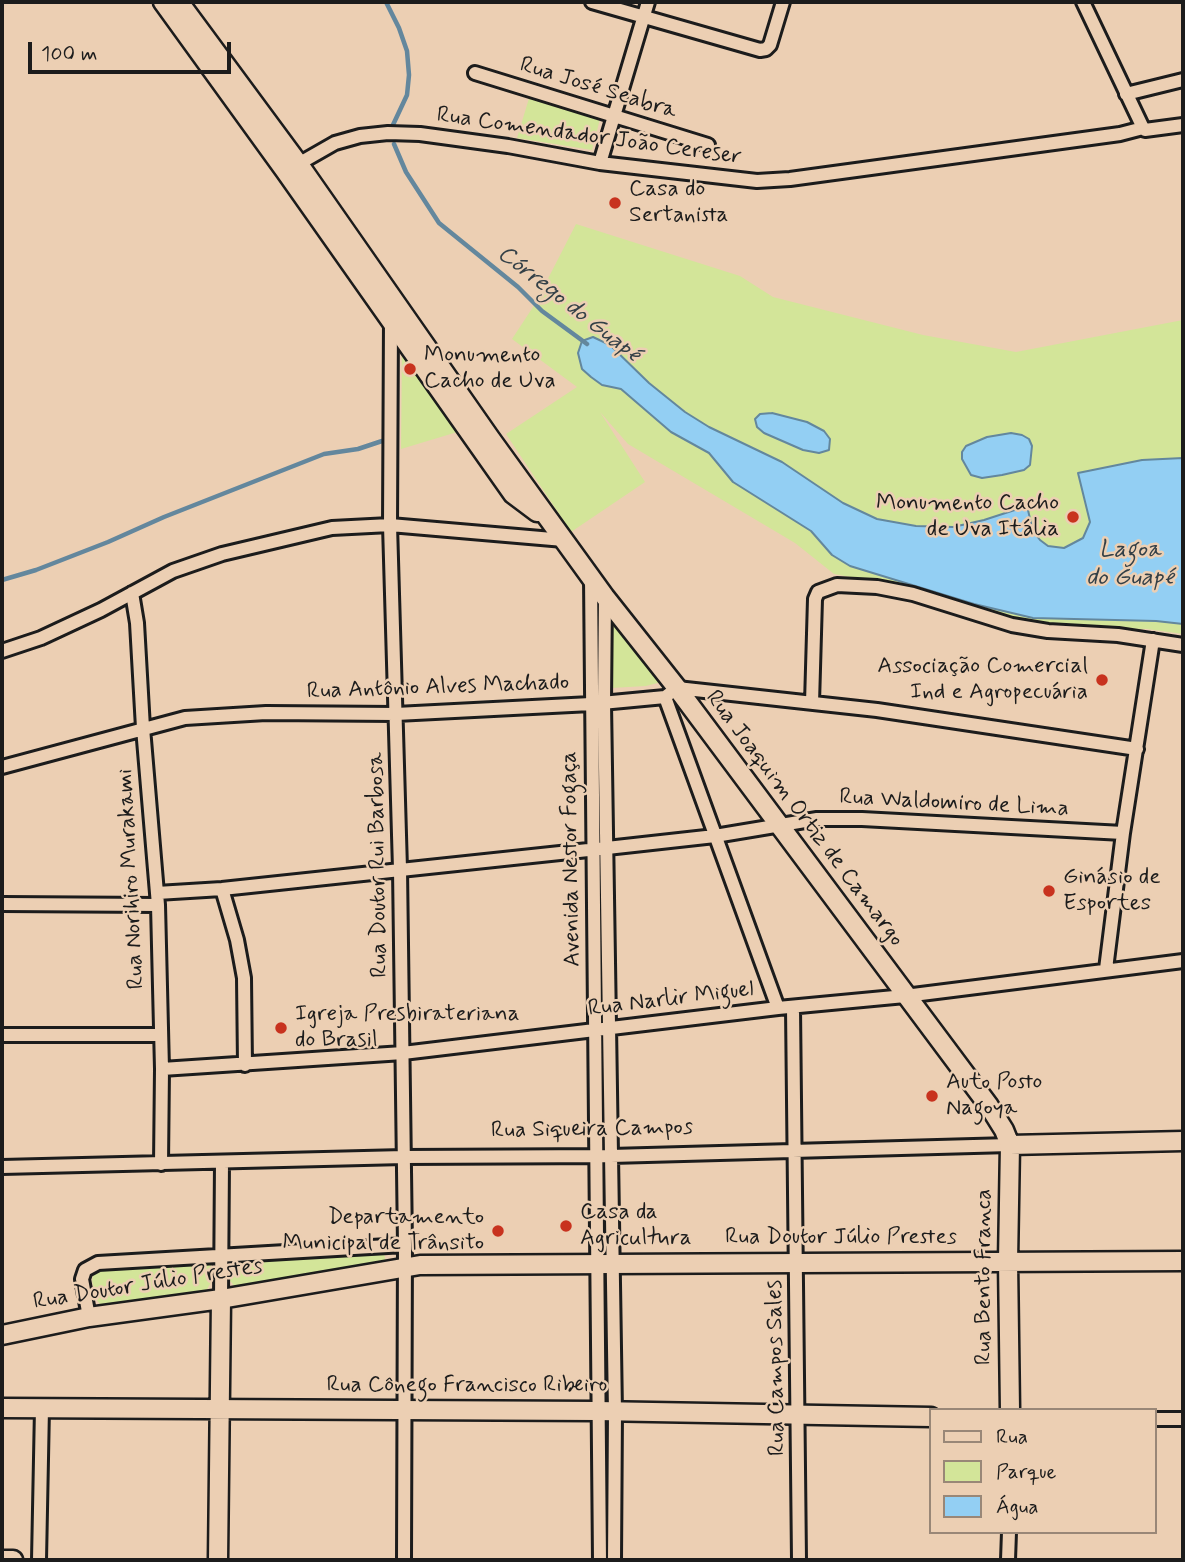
<!DOCTYPE html>
<meta charset="utf-8">
<style>
body{margin:0}
#map{position:relative;width:1185px;height:1562px;overflow:hidden;background:#eccfb3;font-family:Mynerve,sans-serif}
canvas{display:block}
.frame{position:absolute;inset:0;border:4px solid #1c1c1c;pointer-events:none}
.legend{position:absolute;left:929px;top:1408px;width:228px;height:126px;box-sizing:border-box;background:#eccfb3;border:2px solid #998777;margin:0;padding:9px 12px;list-style:none;font-size:21px;color:#1c1c1c}
.legend li{display:flex;align-items:center;gap:14px;height:35px}
.legend b{width:35px;border:2px solid #998777}
.scale{position:absolute;left:28px;top:42px;width:203px;height:32px;box-sizing:border-box;border:4px solid #1c1c1c;border-top:0;padding-left:9px;font-size:21px;line-height:24px;white-space:nowrap;color:#1c1c1c;-webkit-text-stroke:5px #eccfb3;paint-order:stroke}
</style>
<div id="map">
<canvas width="1185" height="1562"></canvas>
<div class="frame"></div>
<ul class="legend">
<li><b style="height:9px;background:#eccfb3"></b>Rua</li>
<li><b style="height:19px;background:#d3e599"></b>Parque</li>
<li><b style="height:19px;background:#93cff3"></b>Água</li>
</ul>
<div class="scale">100 m</div>
</div>
<script>
const g = document.querySelector('canvas').getContext('2d');
g.lineJoin = 'round';
function fill(path, color) { g.fillStyle = color; g.fill(path, 'evenodd'); }
const shape = rows => new Path2D(rows.map(r => 'M' + r).join(''));
function stroke(path, color, width, dash) { g.strokeStyle = color; g.lineWidth = width; g.lineCap = dash ? 'butt' : 'round'; g.setLineDash(dash || []); g.stroke(path); }
function label(font, color, halo, rows, align = 'center') {
  g.font = font + ' Mynerve,sans-serif'; g.lineWidth = 5; g.setLineDash([]); g.textBaseline = 'middle'; g.strokeStyle = halo; g.fillStyle = color; for (const [text, x, y, turn = 0] of rows) {
    g.save(); g.translate(x, y); g.rotate((+turn || 0) * Math.PI / 180); g.textAlign = isNaN(turn) ? turn : align; if (halo) g.strokeText(text, 0, 0); g.fillText(text, 0, 0); g.restore();
  }
}
fill(shape([
 [530,95,600,119,592,150,517,138],
 [576,224,740,276,773,297,923,335,1016,352,1183,320,1183,634,1147,629,1060,627,1026,623,909,588,834,574,795,543,628,444,600,412,645,482,571,532,506,434,577,387,512,339,535,304],
 [402,343,464,430,401,449],
 [613,620,661,682,646,686,611,688,610,630],
 [384,1254,386,1262,369,1266,235,1287,228,1278,233,1262],
 [209,1263,214,1270,214,1277,206,1291,103,1308,96,1299,92,1281,93,1274,97,1270]
]), '#d3e599');
const water = shape([
 [593,337,610,345,649,383,685,412,709,427,782,462,843,503,877,519,916,526,953,527,984,520,1027,506,1033,531,1040,540,1048,546,1064,548,1083,538,1090,522,1078,473,1142,460,1183,458,1183,624,1156,621,1033,618,974,604,850,566,832,555,811,531,733,482,709,453,671,432,621,389,602,385,591,377,582,369,578,353,582,341,593,337],
 [772,413,807,422,824,431,830,439,829,450,819,453,803,450,764,433,757,427,755,419,760,414,772,413],
 [1011,433,1022,435,1029,439,1032,446,1030,465,1024,470,1002,475,982,478,971,475,962,459,962,452,966,446,987,437,1011,433]
]);
fill(water, '#93cff3');
stroke(water, '#63879d', 2);
stroke(shape([
 [386,2,399,28,407,51,409,75,407,95,392,127],
 [394,144,406,172,439,223,518,287,542,311,587,344],
 [2,580,36,570,108,542,164,517,324,454,358,449,382,441]
]), '#63879d', 4.5);
const street = shape([
 [592,2,760,50,766,49,770,45,783,2],
 [1083,2,1143,128],
 [475,73,708,145],
 [1126,94,1183,80],
 [600,163,648,2],
 [293,167,335,143,360,136,388,133,420,134,508,146,600,163,757,181,790,179,1120,134,1143,128,1145,130,1183,125],
 [391,320,390,525,400,869,405,1245,404,1560],
 [591,578,600,1560],
 [132,593,137,623,143,728,158,905,162,1069,161,1164],
 [605,597,604,703,615,1412,614,1560],
 [2,651,41,638,101,610,173,571,222,554,332,528,390,525,564,540],
 [665,697,778,1008],
 [812,703,815,599,818,592,837,585,877,587,913,594,1012,625,1048,631,1118,635,1183,645],
 [2,767,185,718,266,713,396,714,591,704,665,697,677,688,877,710,1137,749],
 [222,889,237,940,244,978,245,1065],
 [157,893,222,889,607,848,715,836,817,819,862,819,1123,833],
 [2,904,158,905],
 [1106,969,1123,833,1153,640],
 [793,1008,799,1560],
 [2,1035,160,1035],
 [162,1069,403,1053,778,1008,905,996,1183,961],
 [2,1167,404,1157,611,1156,1010,1145],
 [221,1299,222,1162],
 [89,1317,82,1279,85,1270,98,1263,405,1245],
 [1155,1419,1183,1419],
 [39,1560,42,1408],
 [1008,1560,1009,1532]
]);
const secondary = shape([
 [163,2,286,172,513,494,537,512],
 [179,2,298,163,490,438,605,597,677,688,989,1106,1004,1130,1010,1145,1008,1261,1010,1410],
 [1010,1145,1183,1141],
 [2,1335,89,1317,221,1299,420,1265,1183,1261],
 [2,1408,597,1411,931,1417],
 [2,1560,13,1560],
 [218,1560,221,1299]
]);
stroke(street, '#1c1c1c', 18);
stroke(secondary, '#1c1c1c', 23);
stroke(street, '#eccfb3', 12);
stroke(secondary, '#eccfb3', 18);
for (const [x, y, r, color] of [
 [615,203,7,"#c8321e"],
 [410,369,7,"#c8321e"],
 [1073,517,7,"#c8321e"],
 [1102,680,7,"#c8321e"],
 [1049,891,7,"#c8321e"],
 [281,1028,7,"#c8321e"],
 [932,1096,7,"#c8321e"],
 [566,1226,7,"#c8321e"],
 [498,1231,7,"#c8321e"]
]) { const dot = new Path2D(); dot.arc(x, y, r, 0, 2 * Math.PI); g.fillStyle = color; g.fill(dot); stroke(dot, '#eccfb3', 2.5); }
label('23px', '#1c1c1c', '#eccfb3', [
 ["Rua José Seabra",598,89,17],
 ["Rua Comendador João Cereser",589,137,8],
 ["Rua Antônio Alves Machado",438,688,-2],
 ["Rua Waldomiro de Lima",954,804,3],
 ["Rua Joaquim Ortiz de Camargo",804,819,53],
 ["Avenida Nestor Fogaça",572,859,-91],
 ["Rua Doutor Rui Barbosa",379,865,-91],
 ["Rua Norihiro Murakami",132,879,-93],
 ["Rua Narlir Miguel",671,1000,-7],
 ["Rua Siqueira Campos",592,1130,-1],
 ["Rua Doutor Júlio Prestes",841,1238],
 ["Rua Bento Franca",985,1277,-90],
 ["Rua Doutor Júlio Prestes",148,1285,-9],
 ["Rua Campos Sales",777,1368,-91],
 ["Rua Cônego Francisco Ribeiro",467,1386]
]);
label('23px', '#1c1c1c', '#eccfb3', [
 ["Casa do",629,190],
 ["Sertanista",629,216],
 ["Monumento",424,356],
 ["Cacho de Uva",424,382],
 ["Monumento Cacho",1059,504,"right"],
 ["de Uva Itália",1059,530,"right"],
 ["Associação Comercial",1088,667,"right"],
 ["Ind e Agropecuária",1088,693,"right"],
 ["Ginásio de",1063,878],
 ["Esportes",1063,904],
 ["Igreja Presbirateriana",295,1015],
 ["do Brasil",295,1041],
 ["Auto Posto",946,1083],
 ["Nagoya",946,1109],
 ["Casa da",580,1213],
 ["Agricultura",580,1239],
 ["Departamento",484,1218,"right"],
 ["Municipal de Trânsito",484,1244,"right"]
], 'left');
label('italic 24px', '#344047', '#eccfb3', [
 ["Córrego do Guapé",568,305,38],
 ["Lagoa",1130,551],
 ["do Guapé",1130,579]
]);
</script>
